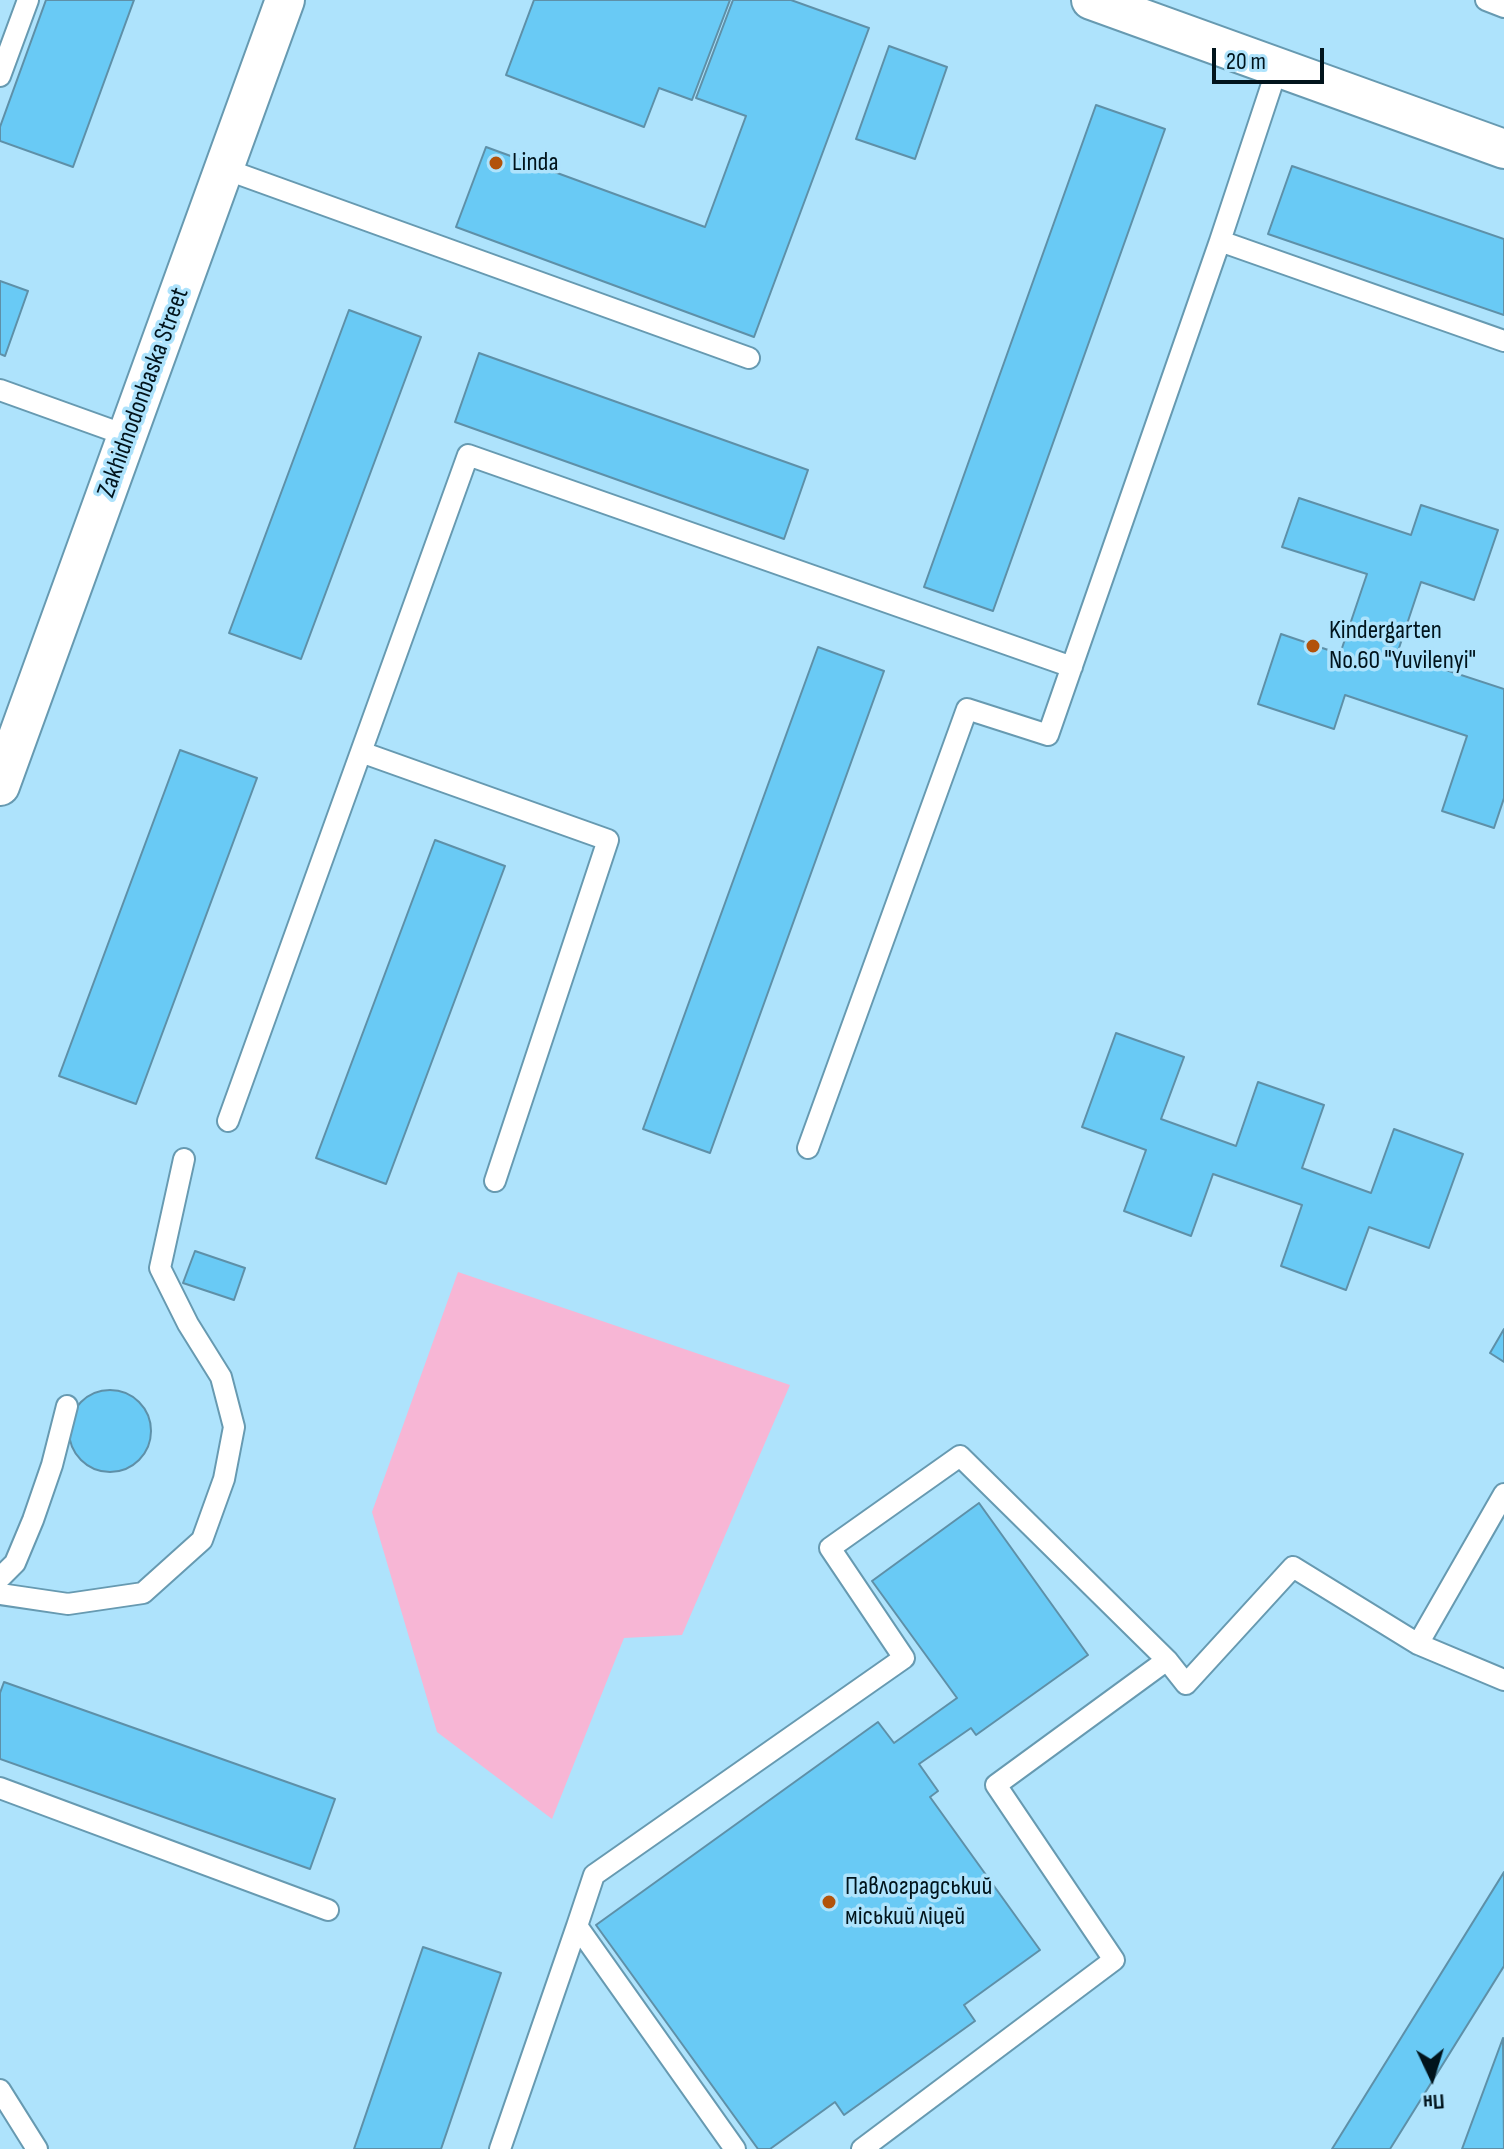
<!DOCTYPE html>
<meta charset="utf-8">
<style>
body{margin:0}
#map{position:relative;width:1504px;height:2149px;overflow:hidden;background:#aee3fc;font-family:"Sofia Sans Condensed",sans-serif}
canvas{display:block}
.north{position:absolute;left:1392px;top:2037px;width:80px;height:80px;-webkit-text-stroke:6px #aee3fc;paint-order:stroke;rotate:176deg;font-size:22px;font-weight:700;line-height:32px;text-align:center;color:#01141c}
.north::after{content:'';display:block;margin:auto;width:28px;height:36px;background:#01141c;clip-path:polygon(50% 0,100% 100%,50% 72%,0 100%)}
.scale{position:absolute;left:1212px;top:48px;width:112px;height:36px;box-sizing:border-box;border:4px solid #01141c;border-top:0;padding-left:10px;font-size:24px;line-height:28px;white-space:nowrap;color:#01141c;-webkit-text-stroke:6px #aee3fc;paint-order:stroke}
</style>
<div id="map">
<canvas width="1504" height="2149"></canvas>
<div class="north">Пн</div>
<div class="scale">20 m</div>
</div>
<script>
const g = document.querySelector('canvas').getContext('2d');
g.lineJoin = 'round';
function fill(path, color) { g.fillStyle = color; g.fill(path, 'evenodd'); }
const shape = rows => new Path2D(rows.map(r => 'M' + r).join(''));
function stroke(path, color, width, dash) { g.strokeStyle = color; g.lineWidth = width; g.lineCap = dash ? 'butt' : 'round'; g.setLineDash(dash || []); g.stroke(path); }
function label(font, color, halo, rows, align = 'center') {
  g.font = font + ' "Sofia Sans Condensed",sans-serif'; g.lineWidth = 7; g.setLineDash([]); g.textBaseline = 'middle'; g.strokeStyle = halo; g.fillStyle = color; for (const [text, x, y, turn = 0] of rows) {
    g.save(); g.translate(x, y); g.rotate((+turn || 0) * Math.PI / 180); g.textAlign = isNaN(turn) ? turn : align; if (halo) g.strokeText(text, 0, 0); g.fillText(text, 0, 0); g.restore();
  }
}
fill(shape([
 [458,1272,790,1385,682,1635,624,1638,552,1819,437,1732,372,1512]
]), '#f7b6d5');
const building = shape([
 [46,0,134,0,73,167,0,141,0,127,46,0],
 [534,0,730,0,692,100,659,88,644,127,506,75,534,0],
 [733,0,791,0,869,28,754,337,456,227,486,147,705,227,746,116,696,98,733,0],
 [889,46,947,67,915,159,856,139,889,46],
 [1096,105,1165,129,993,611,924,587,1096,105],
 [1292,166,1504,239,1504,315,1268,234,1292,166],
 [0,281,28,291,5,356,0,354,0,281],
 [349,310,421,337,301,659,229,633,349,310],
 [479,353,808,470,784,539,455,422,479,353],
 [1299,498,1411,535,1421,505,1498,530,1474,600,1421,582,1397,654,1504,689,1504,798,1494,828,1442,811,1467,736,1345,695,1334,729,1258,704,1281,634,1340,654,1367,574,1282,547,1299,498],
 [818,647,884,671,710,1153,643,1129,818,647],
 [180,750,257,778,136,1104,59,1076,180,750],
 [435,840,505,866,386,1184,316,1158,435,840],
 [1116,1033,1184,1057,1161,1119,1236,1146,1258,1082,1324,1105,1302,1168,1371,1193,1394,1129,1463,1154,1429,1248,1369,1227,1346,1290,1281,1266,1302,1205,1213,1174,1191,1236,1124,1211,1146,1150,1082,1127,1116,1033],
 [195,1251,245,1268,234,1300,183,1283,195,1251],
 [1504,1329,1504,1362,1490,1353,1504,1329],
 '69 1431a41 41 0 1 1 82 0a41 41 0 1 1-82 0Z',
 [979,1503,1088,1655,976,1735,971,1728,919,1764,938,1791,930,1797,1040,1950,964,2005,975,2021,844,2115,835,2102,770,2149,758,2149,596,1925,878,1722,894,1743,957,1698,872,1581,979,1503],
 [4,1682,335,1799,310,1869,0,1759,0,1693,4,1682],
 [1504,1872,1504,1966,1390,2149,1332,2149,1504,1872],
 [423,1947,501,1973,441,2149,354,2149,423,1947],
 [1503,2038,1504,2149,1462,2149,1503,2038]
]);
fill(building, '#69caf5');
stroke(building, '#5e90a8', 2);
const lane = shape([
 [1486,0,1504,7],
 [1278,66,1220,241,1504,341],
 [0,76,28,0],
 [225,169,749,358],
 [0,390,128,436],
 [361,752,608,840,495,1181],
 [228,1121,468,455,1072,667],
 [808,1148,967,709,1048,735,1220,241],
 [0,1578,15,1563,33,1520,52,1465,67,1406],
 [0,1594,68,1604,143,1593,202,1540,224,1479,234,1427,221,1377,188,1324,160,1268,184,1159],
 [1418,1644,1504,1494],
 [0,1788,328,1910],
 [0,2090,37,2149],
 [500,2149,577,1926],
 [735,2149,577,1926,594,1875,904,1658,830,1548,960,1456,1167,1660,1186,1684,1293,1567,1418,1644,1504,1680],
 [862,2149,1114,1960,996,1785,1167,1660]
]);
const street = shape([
 [1091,0,1504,149],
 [0,786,285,0]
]);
stroke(lane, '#679ab1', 24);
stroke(street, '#679ab1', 42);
stroke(lane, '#fff', 20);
stroke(street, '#fff', 38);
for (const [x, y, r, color] of [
 [496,163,8,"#b2520a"],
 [1313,646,8,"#b2520a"],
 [829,1902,8,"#b2520a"]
]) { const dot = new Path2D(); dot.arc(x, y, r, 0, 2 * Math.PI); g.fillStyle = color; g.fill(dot); stroke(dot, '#aee3fc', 3); }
label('26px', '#01141c', '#aee3fc', [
 ["Linda",512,163],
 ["Kindergarten",1329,631],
 ["No.60 \"Yuvilenyi\"",1329,661],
 ["Павлоградський",845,1887],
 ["міський ліцей",845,1917]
], 'left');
label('26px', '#01141c', '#aee3fc', [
 ["Zakhidnodonbaska Street",144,393,-70]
]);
</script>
